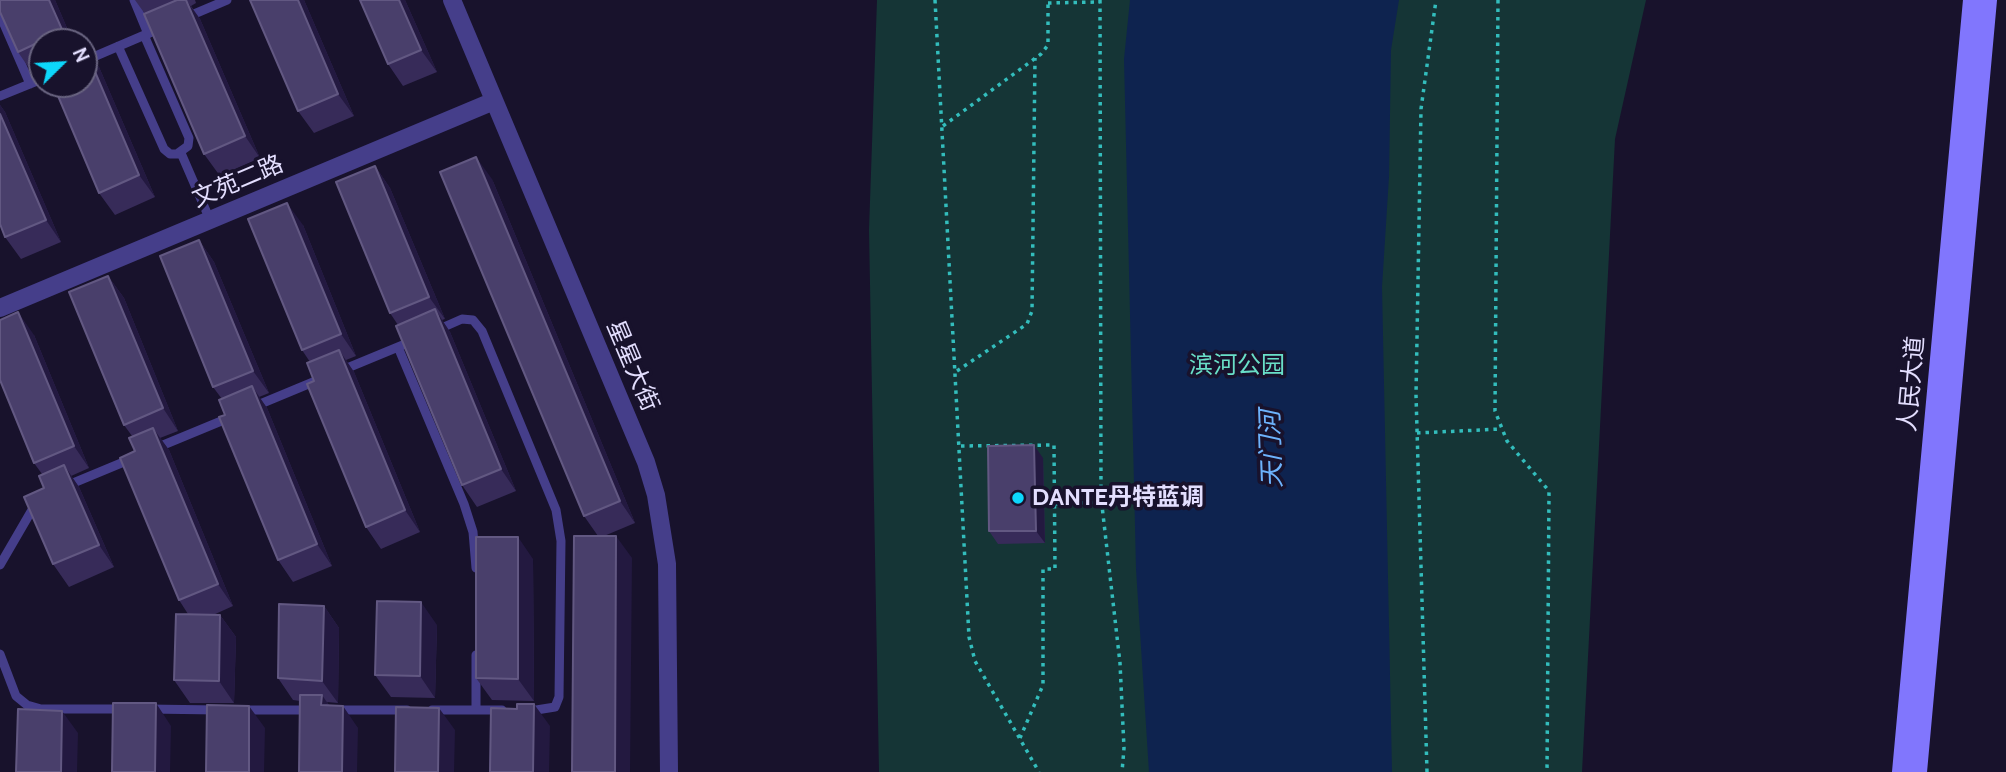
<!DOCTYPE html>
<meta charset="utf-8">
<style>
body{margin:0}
#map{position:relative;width:2006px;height:772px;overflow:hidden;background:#18122c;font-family:Cabin,sans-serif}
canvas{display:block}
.north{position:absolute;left:28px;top:28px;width:70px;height:70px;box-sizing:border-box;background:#18122c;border:2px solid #696480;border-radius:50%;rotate:66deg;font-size:19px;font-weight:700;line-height:28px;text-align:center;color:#e3defe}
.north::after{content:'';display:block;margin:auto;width:24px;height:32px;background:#0dd7fb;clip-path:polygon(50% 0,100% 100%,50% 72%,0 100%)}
</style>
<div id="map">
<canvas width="2006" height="772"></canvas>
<div class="north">N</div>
</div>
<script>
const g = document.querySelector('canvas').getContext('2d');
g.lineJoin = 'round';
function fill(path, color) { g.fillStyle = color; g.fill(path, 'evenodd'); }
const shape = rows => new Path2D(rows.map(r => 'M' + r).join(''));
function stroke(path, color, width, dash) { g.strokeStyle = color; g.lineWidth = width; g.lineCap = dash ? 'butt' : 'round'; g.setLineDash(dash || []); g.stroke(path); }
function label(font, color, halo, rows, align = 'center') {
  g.font = font + ' Cabin,"Noto Sans SC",sans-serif'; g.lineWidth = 7; g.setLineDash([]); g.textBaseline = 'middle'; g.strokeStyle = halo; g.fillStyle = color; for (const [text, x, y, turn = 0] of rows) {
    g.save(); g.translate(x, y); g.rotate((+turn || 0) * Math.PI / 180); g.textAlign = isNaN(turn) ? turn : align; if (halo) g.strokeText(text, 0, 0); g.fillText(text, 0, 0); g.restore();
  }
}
fill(shape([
 [877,0,1646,0,1615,139,1582,772,879,772,869,230]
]), '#153536');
fill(shape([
 [1130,0,1399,0,1391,50,1389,177,1382,287,1392,772,1149,772,1136,569,1124,59]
]), '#0e234f');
stroke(shape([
 [935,0,969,637,975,661,1039,772],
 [1100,0,1101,497,1120,663,1124,748,1122,772],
 [1498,0,1495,411,1507,441,1549,491,1547,772],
 [1048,3,1100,2],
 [943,126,1041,54,1048,45,1048,0],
 [957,371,1027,324,1032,311,1035,58],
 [1417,433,1501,429],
 [961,446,1054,445,1055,569,1043,569,1043,685,1020,738],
 [1055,504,1102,502],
 [1427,772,1416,395,1421,109,1436,0]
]), '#33bdbc', 3.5, [3.5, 5]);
stroke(shape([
 [134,0,148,34],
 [0,15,30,84],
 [187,17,227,0],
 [118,46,164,149,170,154,177,154,188,146,189,138,144,35],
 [84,61,161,28],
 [0,96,42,79],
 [181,153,210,220],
 [437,330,462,319,473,320,482,331,556,510,561,541,559,697,555,707,530,711],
 [398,347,464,504,473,532,476,568],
 [340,371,415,340],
 [253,407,318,380],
 [156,448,231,417],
 [66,486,131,459],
 [0,565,36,503],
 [0,654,16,696,27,705,41,709,124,709],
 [148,709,218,710],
 [243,710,309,710],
 [334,710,407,710],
 [432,710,502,710],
 [476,710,476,655]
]), '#453e8a', 9);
stroke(shape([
 [452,0,646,462,656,495,667,564,669,772],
 [0,308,494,101]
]), '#453e8a', 18);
stroke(shape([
 [1901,772,1972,0],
 [1918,772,1988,0]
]), '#8176fd', 18);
fill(shape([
 [0,0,55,0,73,42,42,42,42,70,33,74,18,52],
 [135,0,195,0,196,3,191,6,200,19,260,158,220,176,204,154,145,14],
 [250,0,304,0,354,116,314,133,298,111],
 [360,0,405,0,437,72,403,86,388,64],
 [99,67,155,197,115,215,99,193],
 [0,105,5,112,61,242,21,259,5,237,0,224],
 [375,166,390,188,445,319,442,320,450,332,516,491,477,507,462,485,398,325,390,313],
 [492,179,635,523,604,536,632,558,598,536,584,516],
 [303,225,356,356,346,360,354,372,420,532,381,549,366,527,314,381,310,362,302,350],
 [199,240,214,262,269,393,259,397,267,408,332,566,293,582,278,560,225,415,222,399,213,387],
 [108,276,124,298,178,431,160,438,169,450,233,606,213,615,220,615,236,637,234,703,190,703,174,680,188,614,179,600,135,451,132,436,124,425],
 [34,335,89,468,71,476,79,487,114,567,69,587,53,564,42,474,34,463],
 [1043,458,1045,543,998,544,989,531],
 [533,559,534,701,492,700,476,678],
 [324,606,339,628,338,703,327,702,329,705,358,728,300,701,293,700,278,678],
 [437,625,435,698,391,697,375,675]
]), '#372b59');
fill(shape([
 [49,0,55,0,73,42,62,42],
 [186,0,200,19,260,158,245,136],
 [298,0,304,0,354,116,338,94],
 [399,0,405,0,437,72,421,50],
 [84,46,99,67,155,197,139,175],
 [0,105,5,112,61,242,46,220,0,114],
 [476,157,492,179,635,523,620,501],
 [375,166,390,188,445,319,429,297],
 [287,203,303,225,356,356,341,334],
 [199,240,214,262,269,393,253,371],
 [108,276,124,298,178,431,163,408],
 [435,309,450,332,516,491,501,469],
 [18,312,34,335,89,468,74,446],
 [339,350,354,372,420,532,405,510],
 [252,386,267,408,332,566,317,544],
 [153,428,169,450,233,606,218,584],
 [1034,445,1043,458,1045,543,1036,531],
 [64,465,79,487,114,567,99,545],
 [616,536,632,558,630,772,615,772],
 [518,537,533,559,534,701,518,679],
 [421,602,437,625,435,698,420,676],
 [324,606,339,628,338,703,322,681],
 [220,615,236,637,234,703,219,681],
 [322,695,337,717,321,705],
 [156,703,171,726,170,772,155,772],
 [534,704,550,726,549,772,533,772],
 [249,706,265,728,264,772,249,772],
 [343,706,358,728,357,772,342,772],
 [439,708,455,730,454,772,438,772],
 [62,711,78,733,77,772,61,772]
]), '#231940');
const building = shape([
 [0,0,49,0,64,34,62,42,42,42,42,59,35,44,18,52,0,12,0,0],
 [177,0,186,0,245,136,204,154,144,14,177,0],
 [250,0,298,0,338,94,298,111,250,0],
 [360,0,399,0,421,50,388,64,360,0],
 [84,46,139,175,99,193,53,84,84,84,84,46],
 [0,114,46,220,5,237,0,224,0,114],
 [476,157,620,501,584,516,440,172,476,157],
 [375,166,429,297,390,313,336,182,375,166],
 [287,203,341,334,302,350,248,219,287,203],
 [199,240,253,371,213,387,160,256,199,240],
 [108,276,163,408,124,425,69,292,108,276],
 [435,309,501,469,462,485,396,326,435,309],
 [18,312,74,446,34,463,0,380,0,320,18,312],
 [339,350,405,510,366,527,307,384,314,381,307,363,339,350],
 [252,386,317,544,278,560,219,417,225,415,219,400,252,386],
 [153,428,218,584,179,600,120,458,135,451,129,438,153,428],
 [1034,445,1036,531,989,531,988,446,1034,445],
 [64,465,99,545,53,564,24,497,44,488,39,476,64,465],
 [574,536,616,536,615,772,572,772,574,536],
 [476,537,518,537,518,679,476,678,476,537],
 [377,601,421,602,420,676,375,675,377,601],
 [279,604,324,606,322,681,278,678,279,604],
 [176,614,220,615,219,681,174,680,176,614],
 [300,695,322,695,321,705,343,706,342,772,299,772,300,695],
 [113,703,156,703,155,772,112,772,113,703],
 [517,704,534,704,533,772,490,772,491,708,517,709,517,704],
 [207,705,249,706,249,772,206,772,207,705],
 [396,707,439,708,438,772,395,772,396,707],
 [18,709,62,711,61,772,16,772,18,709]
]);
fill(building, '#493f6b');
stroke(building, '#625882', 2);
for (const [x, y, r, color] of [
 [1018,498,7,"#0dd7fb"]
]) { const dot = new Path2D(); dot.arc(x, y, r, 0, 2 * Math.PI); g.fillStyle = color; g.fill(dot); stroke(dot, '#18122c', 2.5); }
label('24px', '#e3defe', '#18122c', [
 ["文苑二路",238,182,-23],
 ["星星大街",632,366,67],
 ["人民大道",1912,384,-85]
]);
label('24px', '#69dfc8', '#18122c', [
 ["滨河公园",1237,366]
]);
label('bold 24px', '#e3defe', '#18122c', [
 ["DANTE丹特蓝调",1032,498]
], 'left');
label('italic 26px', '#6db3fd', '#18122c', [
 ["天门河",1272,449,-92]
]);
</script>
